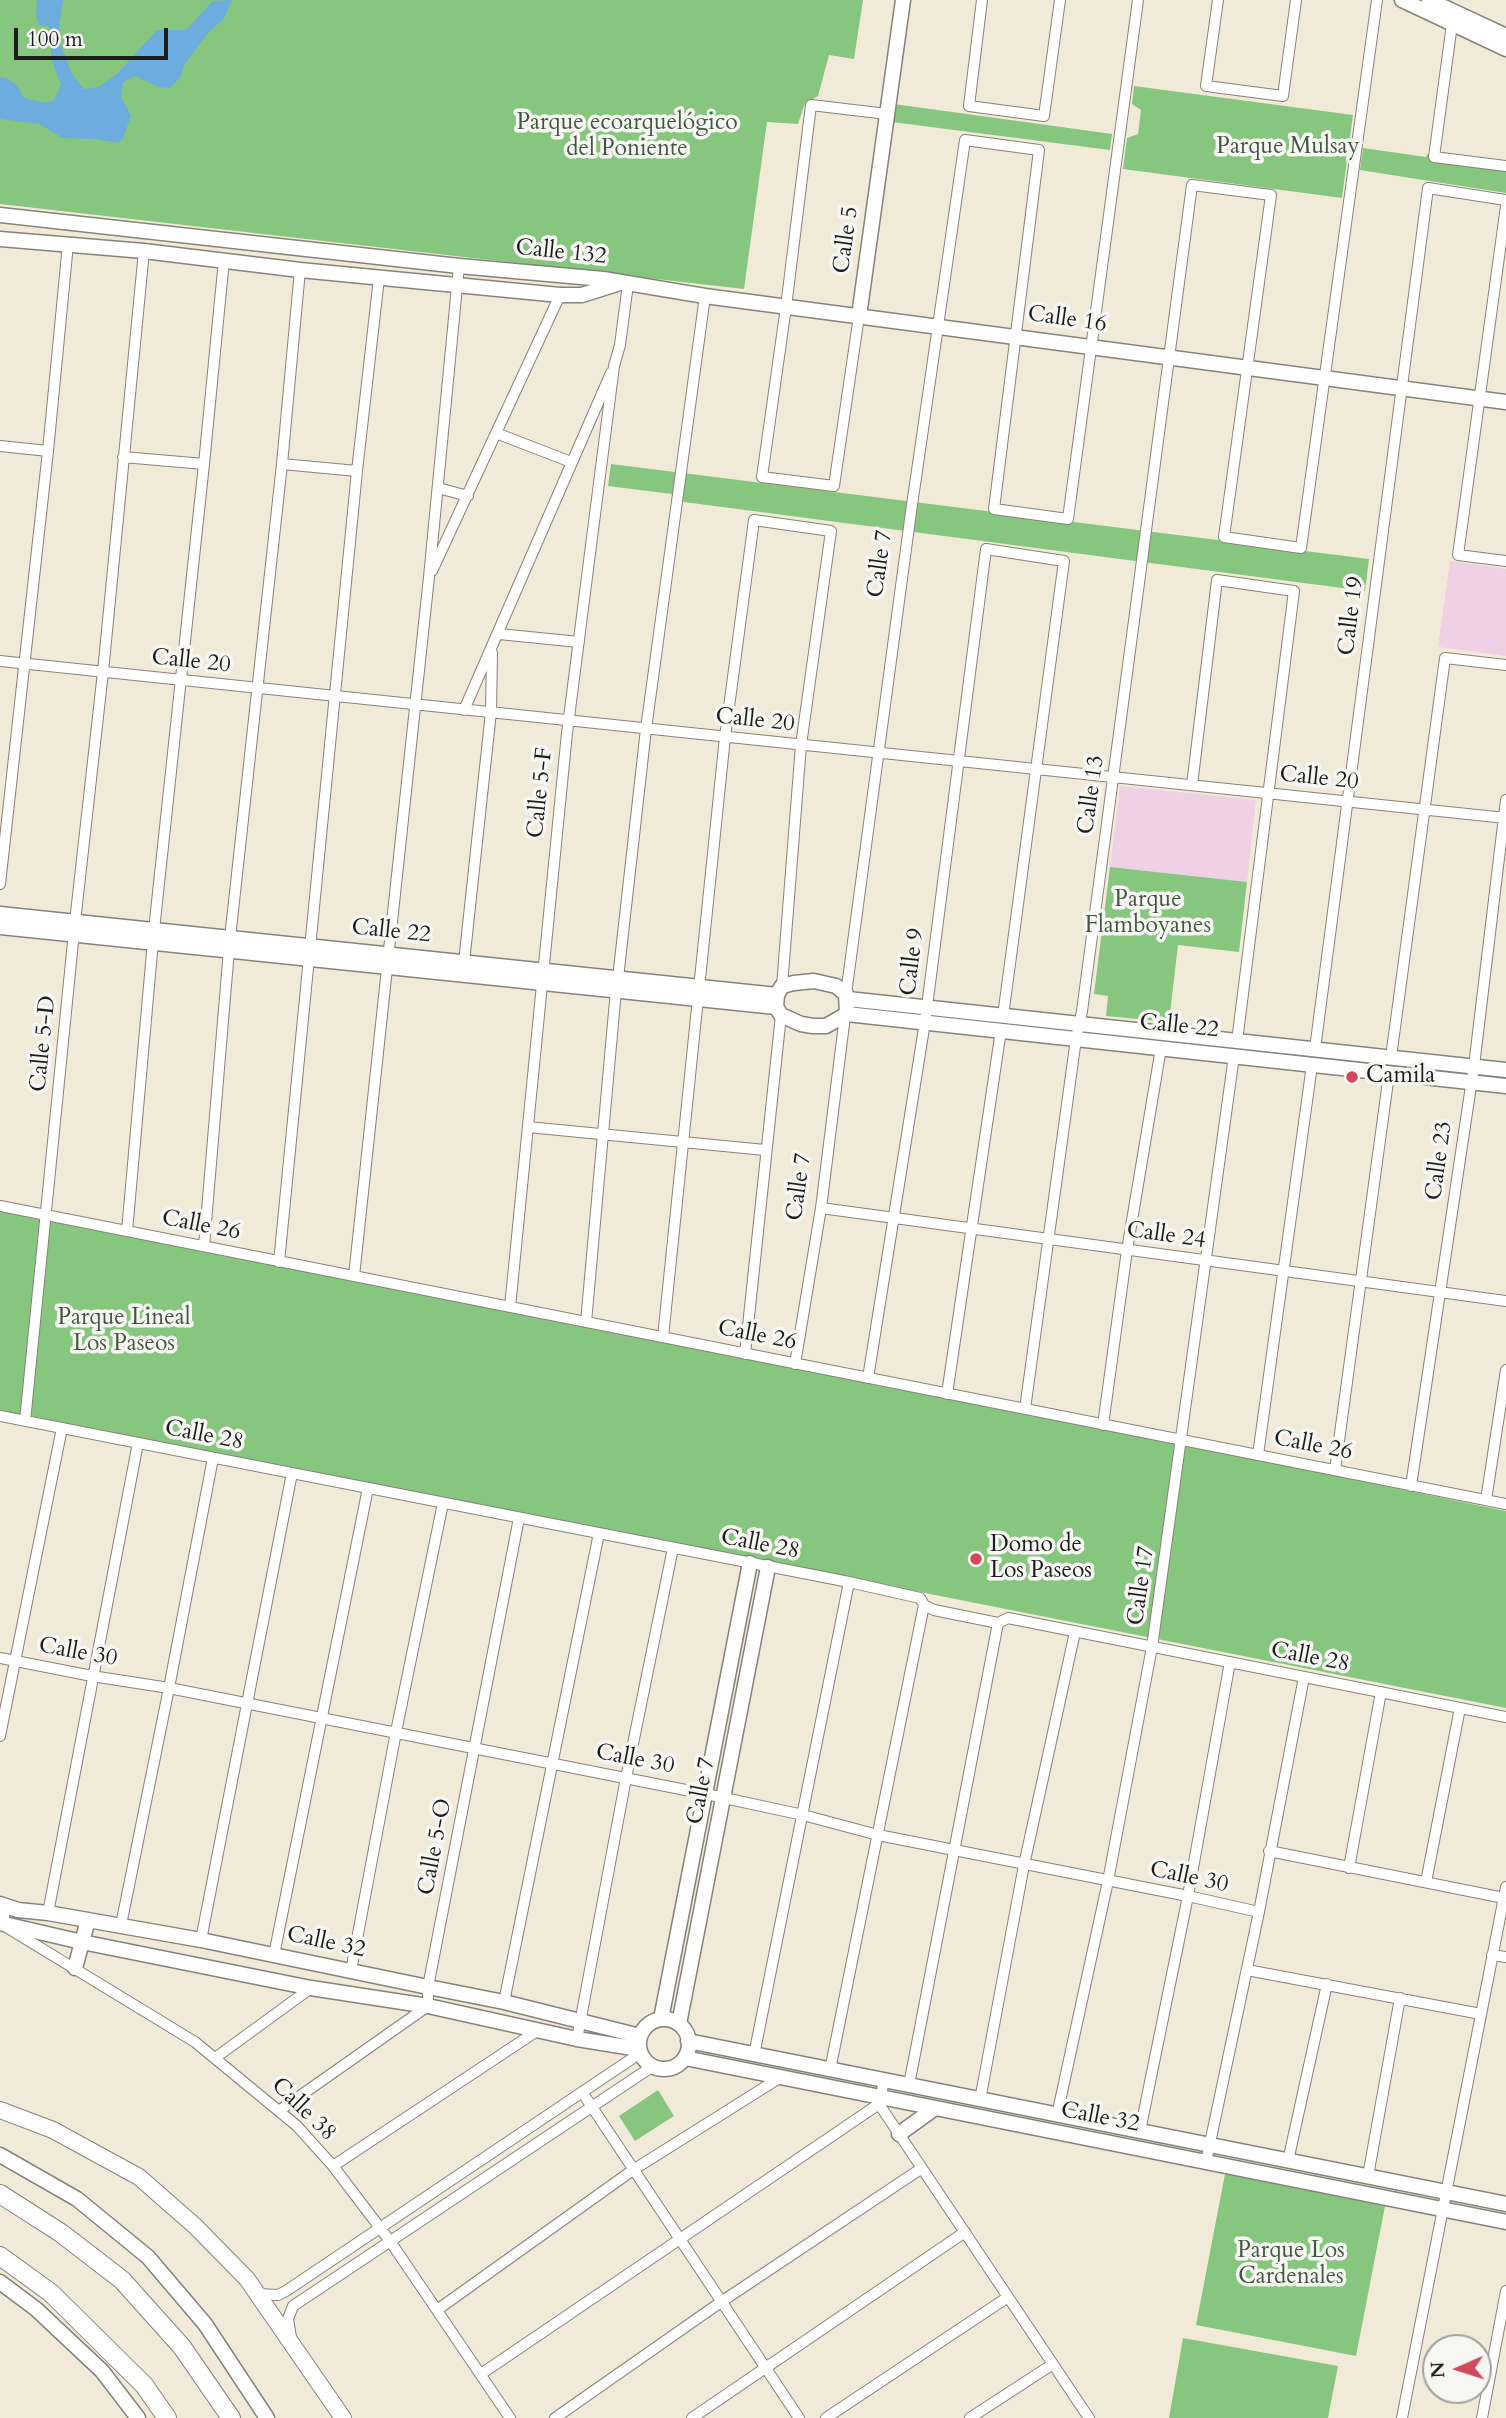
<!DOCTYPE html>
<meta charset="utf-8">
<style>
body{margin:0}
#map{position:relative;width:1506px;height:2418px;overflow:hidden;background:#f2ead8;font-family:Cardo,serif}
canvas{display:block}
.north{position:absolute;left:1422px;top:2334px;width:70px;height:70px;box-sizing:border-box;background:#f6f6f2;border:2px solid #9f9f9c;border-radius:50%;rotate:267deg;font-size:19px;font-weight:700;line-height:28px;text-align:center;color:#1c1c1c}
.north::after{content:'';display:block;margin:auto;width:24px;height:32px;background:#d1495b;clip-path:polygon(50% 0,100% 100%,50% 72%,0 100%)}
.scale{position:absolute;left:14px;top:28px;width:154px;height:32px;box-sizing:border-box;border:4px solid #1c1c1c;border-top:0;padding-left:9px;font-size:21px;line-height:24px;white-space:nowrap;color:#1c1c1c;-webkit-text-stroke:5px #f6f6f2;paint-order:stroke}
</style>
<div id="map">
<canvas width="1506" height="2418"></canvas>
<div class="north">N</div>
<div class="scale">100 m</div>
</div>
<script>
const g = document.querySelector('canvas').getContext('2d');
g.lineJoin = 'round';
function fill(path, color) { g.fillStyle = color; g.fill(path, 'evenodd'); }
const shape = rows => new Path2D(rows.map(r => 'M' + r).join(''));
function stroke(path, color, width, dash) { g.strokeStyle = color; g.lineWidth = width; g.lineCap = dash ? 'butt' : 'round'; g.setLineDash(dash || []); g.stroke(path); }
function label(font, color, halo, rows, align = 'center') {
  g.font = font + ' Cardo,serif'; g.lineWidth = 7; g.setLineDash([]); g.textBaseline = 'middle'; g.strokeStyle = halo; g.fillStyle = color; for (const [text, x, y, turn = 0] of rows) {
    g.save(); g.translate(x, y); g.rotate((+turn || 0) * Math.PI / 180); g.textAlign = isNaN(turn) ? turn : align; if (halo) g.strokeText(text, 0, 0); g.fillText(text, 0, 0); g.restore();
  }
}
fill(shape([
 [1450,561,1506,569,1506,656,1438,647],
 [1120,786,1256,800,1247,882,1110,867]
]), '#f0d0e4');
fill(shape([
 [0,0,863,0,854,59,829,55,818,96,805,103,798,124,767,122,744,289,0,204],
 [1134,86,1353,115,1342,198,1123,169,1127,138,1138,134,1141,110,1132,104],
 [894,104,1112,134,1110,150,892,122],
 [1363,148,1426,157,1427,154,1506,171,1506,193,1360,170],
 [611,464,1369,559,1365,591,684,502,672,494,608,486],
 [1110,867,1247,882,1239,952,1178,945,1169,1022,1106,1016,1108,996,1094,994],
 [0,1211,143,1234,745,1354,1506,1511,1506,1708,0,1410],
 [658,2090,674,2116,635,2141,619,2116],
 [1225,2174,1385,2206,1356,2356,1196,2325],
 [1183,2338,1338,2366,1328,2418,1169,2418]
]), '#86c67e');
fill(shape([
 [37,0,63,0,59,26,60,43,72,74,84,89,98,87,117,74,157,30,186,30,213,1,232,0,224,18,207,34,184,65,181,76,170,88,159,87,135,76,123,82,121,97,131,116,123,138,118,143,96,139,62,138,40,124,0,119,0,77,7,78,17,86,24,98,45,103,54,100,61,85,51,58,51,33,48,26,39,25,36,13]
]), '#6cacdf');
const street = shape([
 [982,0,969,106,1044,116,1060,0],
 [1218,0,1206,86,1283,96,1296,0],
 [1452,24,1434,157,1506,166],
 [1506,206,1458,555,1506,561],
 [859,316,834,486,762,477,786,307,811,105,887,114],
 [496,433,571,462],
 [0,446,48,451],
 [123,457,204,464],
 [282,464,357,471],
 [438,488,468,496],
 [432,571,560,295],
 [499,634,579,642],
 [0,661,1506,818],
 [464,710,611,373],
 [1192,785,1217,580,1294,591,1237,1041],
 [0,884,48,451,68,244],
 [464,962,491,712,492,653],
 [618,978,646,729,705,296],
 [846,994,911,512,965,140,1039,150,994,509,1068,519,1138,0],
 [1315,1049,1428,188,1506,200],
 [1391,1057,1445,658,1506,665],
 [528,1127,765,1150],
 [0,1206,1506,1504],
 [821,1208,1506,1301],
 [127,1231,154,930,204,464,224,260],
 [204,1246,230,938,282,464,300,270],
 [279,1262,357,471,379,278],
 [354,1276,429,577,459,266],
 [510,1307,567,733,614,366,620,345,628,284],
 [586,1322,616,990],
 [663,1337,725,737,754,520,831,531,801,745,782,986],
 [745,1354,781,1015],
 [795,1364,821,1208,845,1016],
 [868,1378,925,1022,986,549,1064,561,1003,1016],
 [947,1394,1001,1030],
 [1025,1409,1076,1039,1082,1011,1192,185,1271,195,1224,537,1301,548,1377,0],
 [0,1416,849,1582,920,1598,924,1605,934,1610,998,1623,1008,1618,1506,1717],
 [25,1421,75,922,103,672,144,251],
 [1103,1425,1127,1250,1161,1048],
 [1258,1455,1312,1065],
 [1335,1470,1389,1074],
 [1411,1486,1474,1066,1506,800],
 [1486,1500,1506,1370],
 [0,1658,92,1676,169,1688,706,1794,803,1815,878,1835,1188,1896,1259,1912],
 [0,1736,62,1428],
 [1269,1851,1504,1898],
 [1349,1868,1381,1692],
 [1426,1882,1460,1708],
 [5,1907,3,1925,195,2042,297,2126,333,2166,390,2241,510,2418],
 [48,1913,138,1443],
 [121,1925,169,1688,213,1458],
 [201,1940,292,1473],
 [274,1955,368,1488],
 [1492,1955,1506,1957],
 [1247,1970,1481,2014],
 [351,1971,396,1732,443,1503],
 [504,2002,599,1533],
 [577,2039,626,1778,673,1548],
 [754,2055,849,1582],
 [215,2058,311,1988],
 [830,2070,924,1605],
 [884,2081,879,2104,1089,2418],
 [909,2085,998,1623],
 [582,2092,799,2418],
 [980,2100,1024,1865,1075,1632],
 [280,2110,428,2006,428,1987,519,1518],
 [1057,2115,1108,1881,1152,1647,1234,1056],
 [1140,2131,1188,1896,1230,1662],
 [1288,2161,1327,1984],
 [1206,2162,1259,1912,1304,1677],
 [333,2166,537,2031],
 [1368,2176,1400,1998],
 [258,2294,278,2295,286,2291,633,2058,640,2051],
 [437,2310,633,2170,781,2077],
 [291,2337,288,2319,293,2306,653,2066],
 [481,2374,879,2104],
 [555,2418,721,2302,922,2168],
 [692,2418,965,2232],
 [826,2418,1008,2297],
 [970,2418,1053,2364],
 [1402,2418,1506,1887],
 [1482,2418,1506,2291]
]);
const secondary = shape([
 [1402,0,1506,49],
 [1429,0,1506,36],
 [0,215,459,266,603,279,705,296,1506,402],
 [0,239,144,251,300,270,560,295,582,295,620,283],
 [859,316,903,0],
 [0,914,777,995],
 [0,927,776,1007],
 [814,981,836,986,846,994,847,1014,826,1026,813,1026,801,1024,781,1015,776,1007,777,995,782,986,794,983,814,981],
 [848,999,1506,1070],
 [847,1014,1506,1086],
 [0,1904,18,1910,48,1913,201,1940,428,1987,504,2002,640,2036],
 [0,1923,82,1942,311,1988,428,2006,577,2039,639,2049],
 [75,1968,88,1920],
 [661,2019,750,1563],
 '639 2044a25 25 0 1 1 50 0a25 25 0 1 1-50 0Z',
 [679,2024,768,1567],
 [688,2041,1506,2204],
 [685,2058,1506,2222],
 [899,2134,935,2108],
 [0,2155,77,2199,148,2257,205,2324,267,2418],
 [0,2282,36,2309,102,2371,138,2418]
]);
const primary = shape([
 [0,2110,53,2130,139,2177,195,2226,247,2279,343,2418]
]);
const highway = shape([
 [0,2194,61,2233,122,2280,182,2347,231,2418],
 [0,2256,51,2293,144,2385,167,2418]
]);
stroke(street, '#87837a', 12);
stroke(secondary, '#87837a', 17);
stroke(primary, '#87837a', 18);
stroke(highway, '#87837a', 20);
stroke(street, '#fff', 10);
stroke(secondary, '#fff', 14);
stroke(primary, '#fff', 16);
stroke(highway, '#fff', 18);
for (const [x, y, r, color] of [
 [1352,1077,7,"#d1495b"],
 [976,1559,7,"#d1495b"]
]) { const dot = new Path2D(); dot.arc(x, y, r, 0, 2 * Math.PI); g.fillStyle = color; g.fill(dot); stroke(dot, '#f6f6f2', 2.5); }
label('23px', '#41583e', '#f6f6f2', [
 ["Parque ecoarquelógico",627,124],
 ["del Poniente",627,150],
 ["Parque Mulsay",1288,148],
 ["Parque",1148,901],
 ["Flamboyanes",1148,927],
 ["Parque Lineal",124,1319],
 ["Los Paseos",124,1345],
 ["Parque Los",1291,2252],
 ["Cardenales",1291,2278]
]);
label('23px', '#1c1c1c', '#f6f6f2', [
 ["Calle 5",847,240,-82],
 ["Calle 132",561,253,6],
 ["Calle 16",1067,320,8],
 ["Calle 7",881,564,-82],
 ["Calle 19",1352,616,-83],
 ["Calle 20",191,662,6],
 ["Calle 20",755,721,6],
 ["Calle 20",1319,779,6],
 ["Calle 5-F",541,793,-84],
 ["Calle 13",1092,795,-82],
 ["Calle 22",391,932,6],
 ["Calle 9",913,962,-83],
 ["Calle 22",1179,1027,6],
 ["Calle 5-D",44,1044,-84],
 ["Calle 23",1440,1161,-82],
 ["Calle 7",800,1187,-82],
 ["Calle 26",201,1226,11],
 ["Calle 24",1166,1236,8],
 ["Calle 26",757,1336,11],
 ["Calle 28",204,1436,11],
 ["Calle 26",1313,1446,11],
 ["Calle 28",760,1545,11],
 ["Calle 17",1142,1586,-82],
 ["Calle 30",78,1653,10],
 ["Calle 28",1310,1658,11],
 ["Calle 30",635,1760,11],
 ["Calle 7",702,1791,-79],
 ["Calle 5-O",436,1847,-79],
 ["Calle 30",1189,1878,12],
 ["Calle 32",326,1943,12],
 ["Calle 38",303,2110,44],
 ["Calle 32",1100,2118,11]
]);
label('23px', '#1c1c1c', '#f6f6f2', [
 ["Camila",1366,1077],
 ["Domo de",990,1546],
 ["Los Paseos",990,1572]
], 'left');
</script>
